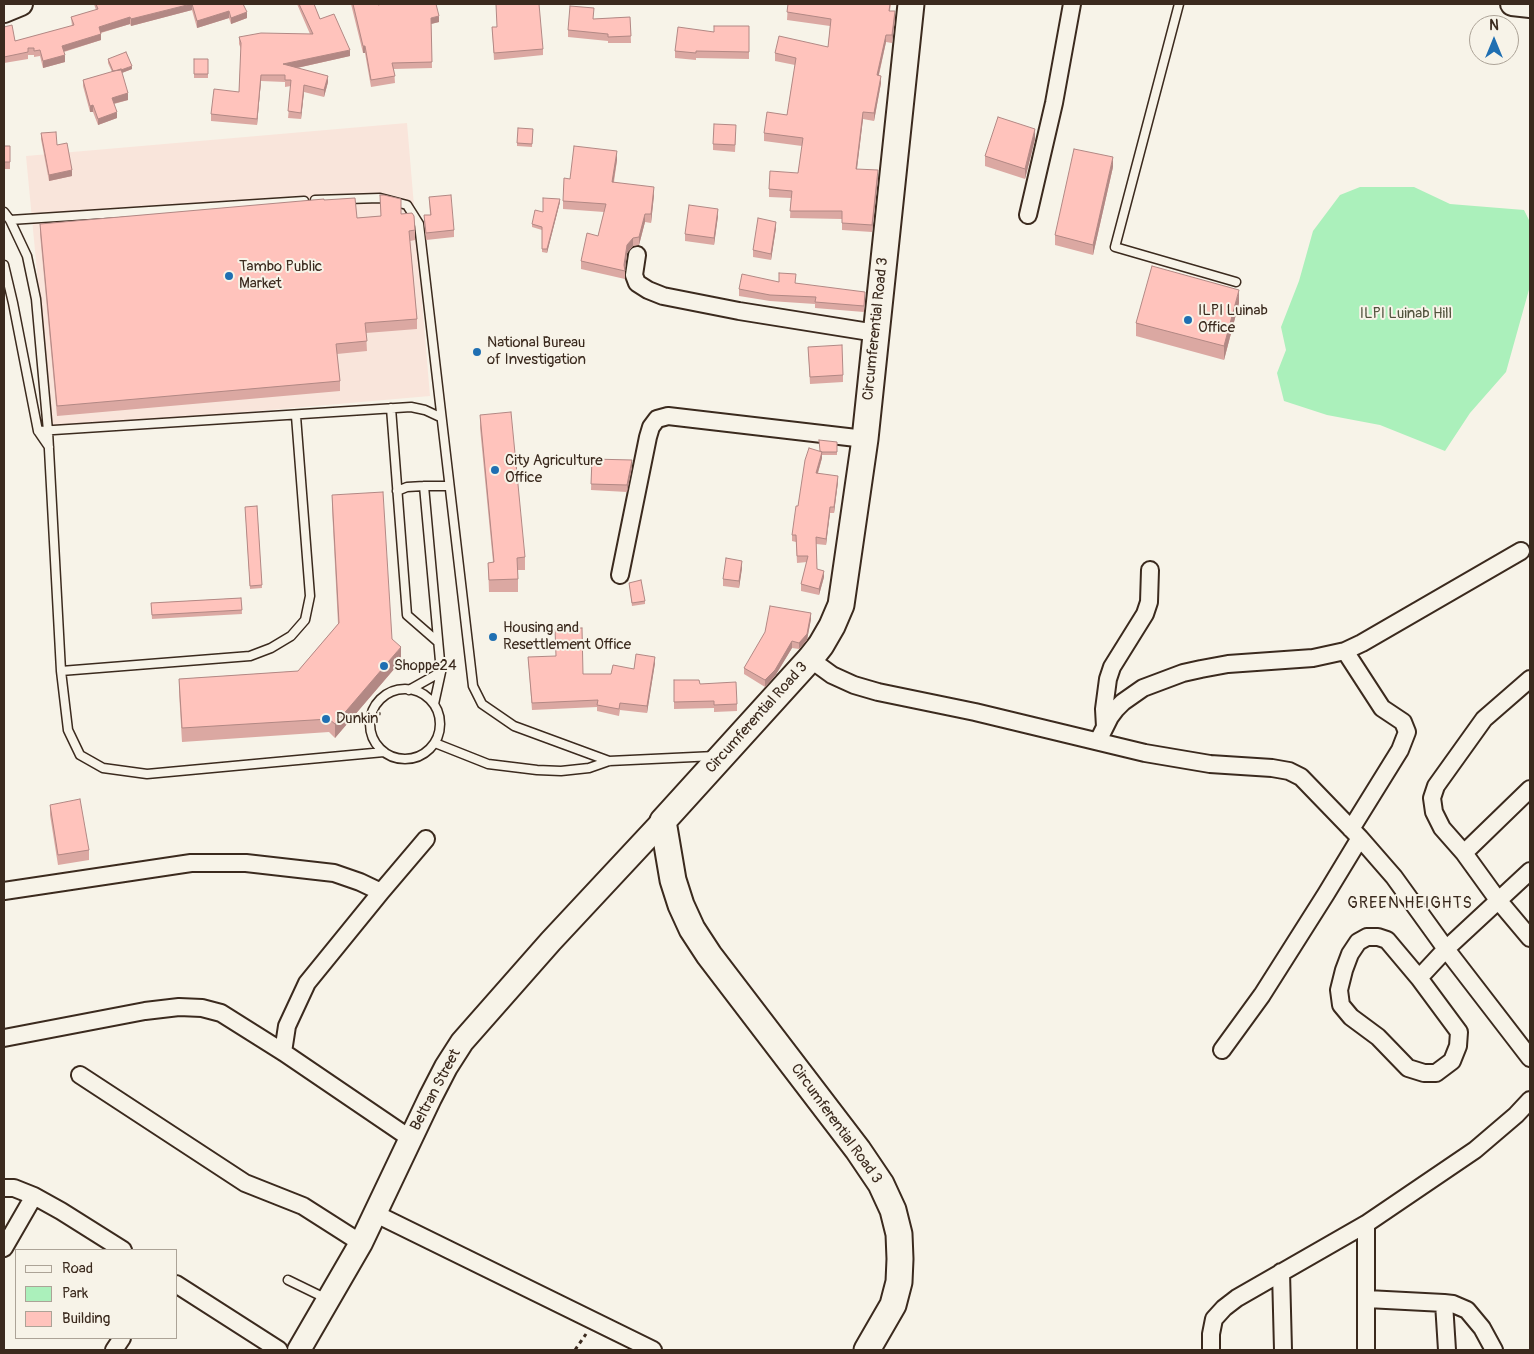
<!DOCTYPE html>
<style>
body{margin:0}
#map{position:relative;width:1534px;height:1354px;overflow:hidden;background:#f7f3e8;font-family:Pangolin,sans-serif}
canvas{display:block}
.frame{position:absolute;inset:0;border:5px solid #3b2a1e;pointer-events:none}
.legend{position:absolute;left:15px;top:1249px;width:162px;height:90px;box-sizing:border-box;background:#f7f3e8;border:1px solid #aca397;margin:0;padding:6px 9px;list-style:none;font-size:15px;color:#3b2a1e}
.legend li{display:flex;align-items:center;gap:10px;height:25px}
.legend b{width:25px;border:1px solid #aca397}
.north{position:absolute;left:1469px;top:15px;width:50px;height:50px;box-sizing:border-box;background:#f7f3e8;border:1px solid #aca397;border-radius:50%;rotate:0deg;font-size:14px;font-weight:700;line-height:20px;text-align:center;color:#3b2a1e}
.north::after{content:'';display:block;margin:auto;width:18px;height:22px;background:#1f6fb2;clip-path:polygon(50% 0,100% 100%,50% 72%,0 100%)}
</style>
<div id="map">
<canvas width="1534" height="1354"></canvas>
<div class="frame"></div>
<ul class="legend">
<li><b style="height:6px;background:#f7f3e8"></b>Road</li>
<li><b style="height:14px;background:#abf0bb"></b>Park</li>
<li><b style="height:14px;background:#ffc3bc"></b>Building</li>
</ul>
<div class="north">N</div>
</div>
<script>
const g = document.querySelector('canvas').getContext('2d');
g.lineJoin = 'round';
function fill(path, color) { g.fillStyle = color; g.fill(path, 'evenodd'); }
const shape = rows => new Path2D(rows.map(r => 'M' + r).join(''));
function stroke(path, color, width, dash) { g.strokeStyle = color; g.lineWidth = width; g.lineCap = dash ? 'butt' : 'round'; g.setLineDash(dash || []); g.stroke(path); }
function label(font, color, halo, rows, align = 'center') {
  g.font = font + ' Pangolin,sans-serif'; g.lineWidth = 4; g.setLineDash([]); g.textBaseline = 'middle'; g.strokeStyle = halo; g.fillStyle = color; for (const [text, x, y, turn = 0] of rows) {
    g.save(); g.translate(x, y); g.rotate((+turn || 0) * Math.PI / 180); g.textAlign = isNaN(turn) ? turn : align; if (halo) g.strokeText(text, 0, 0); g.fillText(text, 0, 0); g.restore();
  }
}
fill(shape([
 [407,123,430,396,52,429,26,156]
]), '#f9e5db');
fill(shape([
 [1360,187,1414,187,1450,204,1524,210,1530,222,1530,286,1506,372,1470,413,1445,451,1380,425,1327,415,1284,401,1277,373,1286,350,1281,327,1299,281,1313,231,1340,195]
]), '#abf0bb');
const lane = shape([
 [1179,4,1115,247,1236,282],
 [315,200,380,198,407,205,419,224,473,686,482,704,514,726,609,761],
 [4,212,10,220,27,256,36,299,48,431,61,671,68,730,80,755,103,768,147,774,384,752],
 [10,220,304,201],
 [4,265,13,303,38,431,49,447],
 [391,408,407,615,438,642],
 [38,431,411,407,425,410,440,417],
 [397,491,407,487,424,486],
 [61,671,250,656,271,648,291,636,305,620,310,596,296,416],
 '370 724a35 35 0 1 1 70 0a35 35 0 1 1-70 0Z',
 [409,690,441,672],
 [434,704,441,672,424,486,449,486],
 [435,743,488,764,537,770,561,771,589,768,609,761,715,756],
 [288,1280,325,1298]
]);
const street = shape([
 [1028,215,1054,103,1072,4],
 [637,255,634,275,637,283,648,290,663,296,739,311,876,333],
 [620,575,648,437,651,427,657,419,668,416,865,439],
 [1345,651,1382,708,1403,722,1407,732,1400,750,1351,829],
 [810,659,832,675,854,685,878,692,975,712,1145,753,1210,764,1272,768,1289,771,1301,777,1360,838,1394,877,1446,949,1530,1058],
 [1530,679,1484,719,1436,786,1432,798,1434,812,1442,828,1464,853,1498,900,1530,938],
 [1105,727,1104,709,1108,679,1112,667,1145,614,1149,602,1150,570],
 [1098,741,1110,717,1116,709,1123,702,1143,688,1183,673,1201,669,1228,664,1313,658,1345,651,1362,643,1521,551],
 [1464,853,1530,789],
 [4,891,191,863,246,863,334,873,360,882,381,892],
 [1367,937,1378,937,1387,940,1419,978,1459,1032,1458,1046,1452,1061,1436,1073,1424,1073,1408,1068,1378,1037,1351,1017,1341,1005,1339,990,1344,970,1350,954,1358,942,1367,937],
 [1419,978,1446,949,1530,871],
 [4,1038,145,1011,179,1007,202,1008,221,1013,283,1052,411,1139],
 [1222,1050,1262,995,1326,894,1360,838],
 [283,1052,287,1026,307,983,381,892,426,839],
 [80,1075,245,1183,303,1206,361,1243],
 [4,1188,14,1188,34,1196,61,1211,123,1250],
 [376,1214,653,1350],
 [1366,1224,1366,1350],
 [4,1248,34,1196],
 [1281,1272,1283,1350],
 [176,1284,279,1350],
 [1367,1299,1444,1303,1447,1350],
 [1444,1303,1453,1304,1467,1310,1482,1328,1494,1350],
 [114,1350,122,1338],
 [1211,1350,1211,1334,1214,1319,1224,1308,1237,1298,1366,1224,1475,1150,1516,1115,1530,1100]
]);
const secondary = shape([
 [1512,4,1530,6],
 [4,11,21,4],
 [299,1350,361,1243,430,1098,446,1067,462,1042,551,941,663,821]
]);
const primary = shape([
 [867,1350,893,1305,899,1282,900,1259,899,1234,893,1210,881,1184,858,1150,709,955,692,929,681,905,673,880,663,821,810,659,821,645,832,626,841,605,865,439,911,4]
]);
stroke(lane, '#3b2a1e', 11);
stroke(street, '#3b2a1e', 20);
stroke(secondary, '#3b2a1e', 26);
stroke(primary, '#3b2a1e', 29);
stroke(shape([
 [575,1350,586,1334]
]), '#3b2a1e', 3, [4, 4]);
stroke(lane, '#f7f3e8', 8);
stroke(street, '#f7f3e8', 16);
stroke(secondary, '#f7f3e8', 22);
stroke(primary, '#f7f3e8', 25);
fill(shape([
 [94,4,243,4,247,18,231,24,229,18,197,28,192,10,131,26,130,24,101,33,101,40,64,52,65,62,43,68,40,56,34,57,34,55,28,55,28,59,4,63,4,27,15,41,72,26,71,17,96,10],
 [297,4,314,4,320,19,350,56,297,68,328,82,324,97,304,92,301,119,288,118,291,86,285,87,285,82,261,81,257,125,211,121,211,114,239,92,241,49,239,44,239,37,310,34],
 [351,4,378,4,378,5,439,22,431,24,432,68,394,69,395,83,371,87,365,53,363,53],
 [788,4,891,4,890,11,895,19,892,43,886,42,879,75,881,83,874,121,863,119,857,169,878,178,872,232,842,230,842,219,790,218,791,198,769,197,769,189,798,173,802,146,764,141,764,133,787,115,795,65,775,61,775,53,828,47,830,26,787,20],
 [630,17,631,43,608,43,608,41,568,37,568,30,594,19],
 [749,26,749,59,696,58,696,60,675,58,675,51,714,32],
 [492,27,543,49,543,55,494,60],
 [108,59,132,69,122,73,128,100,114,104,117,118,98,125,93,112,90,112,83,86,83,80,112,72,108,63],
 [194,59,208,59,208,78,194,78],
 [533,129,532,147,517,146,517,143],
 [736,132,735,152,713,150,713,144],
 [41,133,57,145,72,176,49,181,41,139],
 [1035,139,1025,179,985,166,985,156],
 [4,146,10,146,10,169,4,169],
 [617,160,614,182,654,195,651,223,645,222,639,245,633,246,627,253,625,270,625,279,581,269,581,261,598,236,604,212,563,209,563,201,570,179],
 [1113,167,1093,255,1055,245,1055,235],
 [380,195,401,214,415,230,415,240,410,241,417,319,417,329,366,333,367,351,337,354,340,381,340,391,57,416,40,234,40,224,324,200,357,218,381,216],
 [429,197,454,230,454,237,426,240,424,222,424,215,430,215],
 [560,202,547,253,542,252,542,230,532,227,532,224,543,212],
 [718,216,714,245,685,241,685,234],
 [776,228,771,260,753,257,753,250],
 [779,282,795,283,865,298,864,312,815,308,815,304,770,301,739,296,739,289],
 [1239,303,1224,360,1136,336,1136,323],
 [808,347,843,375,843,382,810,384],
 [480,415,525,557,525,570,518,570,518,592,489,592,488,563,493,562,480,428],
 [837,442,837,455,822,455,822,458,818,473,838,482,834,513,830,513,826,545,816,544,817,569,824,577,819,595,801,591,801,584,807,562,797,563,796,542,792,541,792,535,798,506,819,451],
 [592,459,632,467,627,492,591,490],
 [332,495,392,639,401,661,335,738,329,732,182,742,179,692,179,679,298,671,338,624,332,508],
 [257,506,262,588,250,589,245,507],
 [742,568,739,588,723,586,723,579],
 [629,583,645,601,645,604,632,606],
 [241,598,242,614,152,619,151,603],
 [811,619,807,640,799,649,792,648,775,676,765,687,744,674,744,668],
 [528,657,583,674,611,674,634,669,655,663,647,713,620,710,619,716,597,711,597,707,532,710],
 [674,680,700,684,737,704,737,711,714,712,714,708,674,709],
 [50,805,89,850,89,860,58,865,50,815]
]), '#dba8a2');
fill(shape([
 [192,4,192,10,131,26,131,19],
 [229,11,229,18,197,28,197,21],
 [895,11,895,19,892,43,892,35],
 [247,12,247,18,231,24,231,18],
 [439,16,439,22,431,24,431,18],
 [130,17,130,24,99,33,99,27],
 [101,34,101,40,62,52,62,46],
 [886,35,886,42,877,82,877,75],
 [363,46,365,46,365,53,363,53],
 [350,50,350,56,283,71,283,64],
 [65,55,65,62,43,68,43,61],
 [132,66,132,69,114,76,114,73],
 [261,75,261,81,257,125,257,119],
 [328,76,328,82,324,97,324,90],
 [881,76,881,83,874,121,874,113],
 [304,85,304,92,301,119,301,113],
 [128,93,128,100,112,104,112,98],
 [93,105,93,112,90,112,90,106],
 [117,112,117,118,98,125,98,119],
 [863,112,863,119,856,176,856,169],
 [1035,129,1035,139,1025,179,1025,169],
 [617,151,617,160,612,190,612,182],
 [1113,157,1113,167,1093,255,1093,245],
 [72,170,72,176,49,181,49,175],
 [878,170,878,178,872,232,872,225],
 [654,187,654,195,651,223,651,214],
 [560,199,560,202,547,253,547,249],
 [718,209,718,216,714,245,714,238],
 [645,214,645,222,639,245,639,237],
 [776,222,776,228,771,260,771,254],
 [633,238,633,246,627,253,625,271,624,265,627,245],
 [1239,290,1239,303,1224,360,1224,346],
 [822,452,822,458,816,479,816,473],
 [632,460,632,467,627,492,627,485],
 [838,476,838,482,834,513,834,507],
 [830,507,830,513,826,545,826,539],
 [742,561,742,568,739,588,739,581],
 [824,571,824,577,819,595,819,589],
 [811,613,811,619,807,640,799,649,799,643],
 [792,641,792,648,775,676,765,687,765,680],
 [401,647,401,661,335,738,335,724],
 [655,657,655,663,647,713,647,706]
]), '#b28884');
const building = shape([
 [96,4,191,4,131,19,130,17,99,27,101,34,62,46,65,55,43,61,40,50,34,51,34,48,28,48,28,52,4,57,4,27,12,25,15,41,74,25,71,17,98,9,96,4],
 [192,4,243,4,247,12,231,18,229,11,197,21,192,4],
 [299,4,314,4,320,19,334,14,350,50,283,64,328,76,324,90,304,85,301,113,288,111,291,80,285,80,285,75,261,75,257,119,211,114,214,89,239,92,241,43,239,37,261,33,313,34,299,4],
 [353,4,378,4,378,5,382,4,436,4,439,16,431,18,432,62,392,63,395,76,371,80,365,46,363,46,353,4],
 [496,4,539,4,543,49,494,53,492,27,497,27,496,4],
 [788,4,890,4,889,11,895,11,892,35,886,35,877,75,881,76,874,113,863,112,856,169,878,170,872,225,842,223,842,211,790,211,792,191,769,189,770,171,798,173,803,138,764,133,767,112,787,115,796,58,775,53,779,36,828,47,831,19,787,12,788,4],
 [570,6,594,8,593,19,630,17,631,36,608,37,608,34,568,30,570,6],
 [714,26,749,26,749,52,696,51,696,53,675,51,678,27,714,32,714,26],
 [126,52,132,66,121,70,113,71,108,59,126,52],
 [194,59,208,59,208,74,194,74,194,59],
 [121,69,128,93,112,98,117,112,98,119,93,105,90,106,83,80,121,69],
 [998,117,1035,129,1025,169,985,156,998,117],
 [714,124,736,125,735,145,713,144,714,124],
 [518,128,533,129,532,144,517,143,518,128],
 [56,132,57,145,67,143,72,170,49,175,41,133,56,132],
 [4,146,10,146,10,162,4,162,4,146],
 [574,146,617,151,612,182,654,187,651,214,645,214,639,237,633,238,627,245,624,265,625,271,581,261,587,233,598,236,606,204,563,201,564,178,570,179,574,146],
 [1074,149,1113,157,1093,245,1055,235,1074,149],
 [380,195,384,195,401,199,401,214,412,213,414,216,415,230,409,231,417,319,365,323,367,341,336,344,340,381,57,406,40,224,324,199,324,200,355,198,357,218,381,216,380,195],
 [451,195,454,230,426,233,424,215,431,215,429,197,451,195],
 [543,198,560,199,547,249,542,249,542,227,532,224,535,210,543,212,543,198],
 [689,205,718,209,714,238,685,234,689,205],
 [758,218,776,222,771,254,753,250,758,218],
 [1152,266,1239,290,1224,346,1136,323,1152,266],
 [779,273,796,274,795,283,865,292,864,306,815,302,816,297,770,295,739,289,742,274,779,282,779,273],
 [842,345,843,375,810,377,808,347,842,345],
 [511,412,525,557,517,558,518,579,489,580,488,563,494,562,480,415,511,412],
 [819,440,837,442,837,452,822,452,820,451,819,440],
 [809,448,822,452,816,473,838,476,834,507,830,507,826,539,816,537,817,569,824,571,819,589,801,584,808,556,797,556,796,535,792,535,796,506,798,506,805,460,809,448],
 [592,459,632,460,627,485,591,484,592,459],
 [383,492,392,639,401,647,335,724,329,719,182,728,179,679,298,671,339,623,332,495,383,492],
 [257,506,262,585,250,586,245,507,257,506],
 [726,558,742,561,739,581,723,579,726,558],
 [641,580,645,601,632,603,629,583,641,580],
 [241,598,242,610,152,615,151,603,241,598],
 [770,606,811,613,807,634,799,643,792,641,775,670,765,680,744,668,765,632,770,606],
 [582,628,583,674,611,674,613,665,634,669,636,654,655,657,647,706,620,703,619,709,597,705,598,700,532,703,528,657,556,656,555,629,582,628],
 [674,680,699,680,700,684,736,682,737,704,714,705,714,701,674,702,674,680],
 [80,799,89,850,58,855,50,805,80,799]
]);
fill(building, '#ffc3bc');
stroke(building, '#b28884', 1);
for (const [x, y, r, color] of [
 [229,276,5,"#1f6fb2"],
 [1188,320,5,"#1f6fb2"],
 [477,352,5,"#1f6fb2"],
 [495,470,5,"#1f6fb2"],
 [493,637,5,"#1f6fb2"],
 [384,666,5,"#1f6fb2"],
 [326,719,5,"#1f6fb2"]
]) { const dot = new Path2D(); dot.arc(x, y, r, 0, 2 * Math.PI); g.fillStyle = color; g.fill(dot); stroke(dot, '#f7f3e8', 2); }
label('15px', '#3b2a1e', '#f7f3e8', [
 ["Tambo Public",239,267],
 ["Market",239,284],
 ["ILPI Luinab",1198,311],
 ["Office",1198,328],
 ["National Bureau",487,343],
 ["of Investigation",487,360],
 ["City Agriculture",505,461],
 ["Office",505,478],
 ["Housing and",503,628],
 ["Resettlement Office",503,645],
 ["Shoppe24",394,666],
 ["Dunkin'",336,719]
], 'left');
label('15px', '#51523d', '#f7f3e8', [
 ["ILPI Luinab Hill",1406,314]
]);
label('15px', '#3b2a1e', '#f7f3e8', [
 ["Circumferential Road 3",876,329,-84],
 ["Circumferential Road 3",757,718,-48],
 ["Beltran Street",436,1090,-62],
 ["Circumferential Road 3",836,1124,54]
]);
g.letterSpacing = '1px';
label('16px', '#3b2a1e', '#f7f3e8', [
 ["GREEN HEIGHTS",1410,904]
]);
g.letterSpacing = '0px';
</script>
